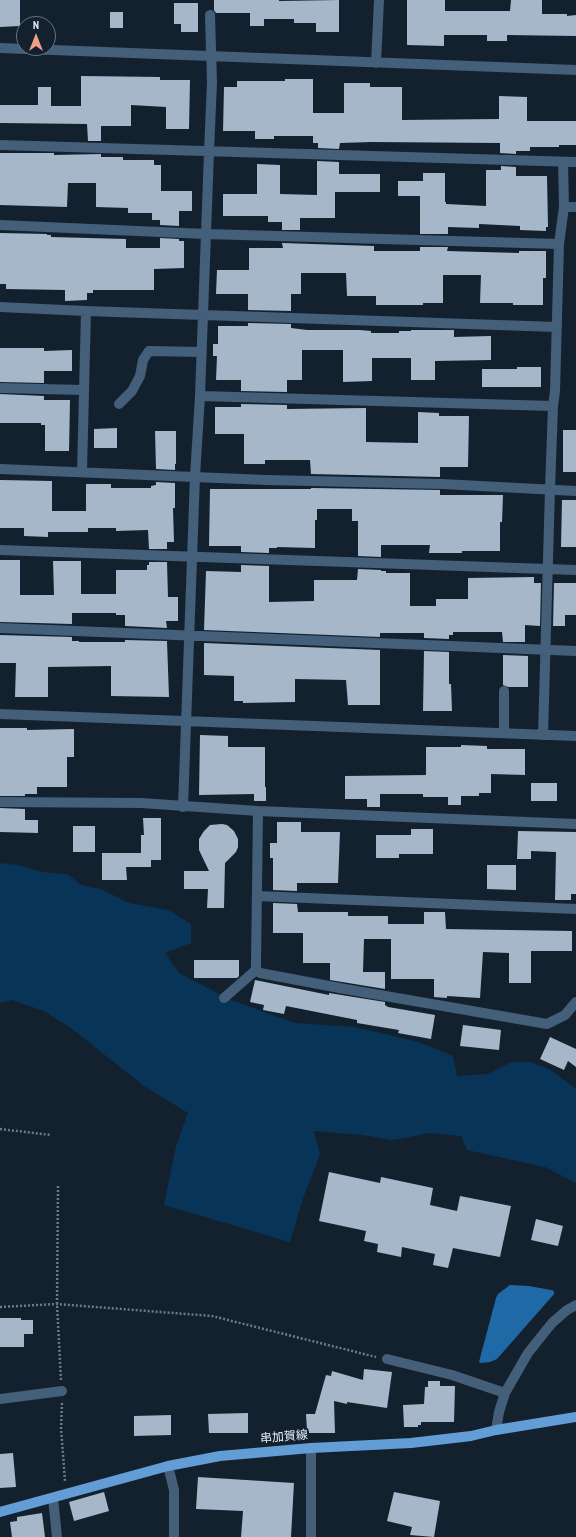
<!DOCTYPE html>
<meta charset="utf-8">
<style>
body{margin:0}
#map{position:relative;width:576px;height:1537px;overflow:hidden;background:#13212f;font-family:"PT Sans Narrow",sans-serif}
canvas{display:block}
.north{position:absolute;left:16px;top:16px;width:40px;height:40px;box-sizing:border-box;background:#13212f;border:1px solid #677380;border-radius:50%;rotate:0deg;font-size:11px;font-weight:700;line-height:16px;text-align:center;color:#e6eff9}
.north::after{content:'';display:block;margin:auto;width:14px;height:18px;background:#f39f84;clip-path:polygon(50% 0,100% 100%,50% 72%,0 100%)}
</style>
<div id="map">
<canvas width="576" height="1537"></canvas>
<div class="north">N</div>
</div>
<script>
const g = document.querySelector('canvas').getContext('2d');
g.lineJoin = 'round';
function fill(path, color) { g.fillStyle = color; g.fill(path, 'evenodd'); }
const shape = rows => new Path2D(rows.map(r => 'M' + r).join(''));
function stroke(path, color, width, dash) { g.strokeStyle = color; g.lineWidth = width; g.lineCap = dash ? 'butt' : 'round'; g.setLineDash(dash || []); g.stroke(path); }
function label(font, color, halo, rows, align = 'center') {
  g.font = font + ' "PT Sans Narrow","Noto Sans JP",sans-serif'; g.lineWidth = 4; g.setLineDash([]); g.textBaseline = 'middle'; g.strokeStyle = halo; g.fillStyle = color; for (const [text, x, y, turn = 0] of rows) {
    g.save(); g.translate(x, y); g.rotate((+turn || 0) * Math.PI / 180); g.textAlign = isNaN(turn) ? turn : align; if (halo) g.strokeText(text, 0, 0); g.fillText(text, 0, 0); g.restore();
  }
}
fill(shape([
 [0,863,18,865,42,872,67,874,81,885,101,889,129,903,168,910,191,924,191,943,165,953,179,973,231,1000,295,1023,355,1027,419,1042,453,1056,457,1076,488,1074,511,1062,531,1062,551,1070,576,1089,576,1183,545,1167,467,1150,461,1136,429,1133,410,1137,391,1140,363,1135,314,1131,320,1155,303,1198,290,1242,164,1205,176,1146,188,1113,144,1086,71,1028,44,1011,12,1000,0,1003]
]), '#083458');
fill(shape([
 [510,1285,529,1286,551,1290,554,1291,554,1294,497,1359,490,1362,481,1363,479,1362,496,1298,498,1294]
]), '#2069a7');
fill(shape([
 [0,0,20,0,20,26,0,27],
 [214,0,279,0,279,1,339,0,339,32,316,32,316,23,294,23,294,19,264,19,264,26,250,26,250,13,216,13,214,10],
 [407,0,445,0,445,11,510,11,511,0,542,0,542,14,567,14,567,16,576,15,576,36,507,35,507,41,487,41,487,35,444,35,444,46,407,45],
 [174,3,198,3,198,32,181,32,181,24,174,24],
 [110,12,123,12,123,28,110,28],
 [81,76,160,77,160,80,190,80,189,129,166,129,166,107,131,105,131,126,101,126,101,141,88,141,87,124,0,123,0,105,38,105,38,87,51,87,51,106,81,106],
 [285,79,313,79,313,113,344,113,344,83,370,83,370,87,402,87,402,120,499,119,499,96,527,97,527,121,576,121,576,145,559,145,559,147,530,147,530,151,516,151,516,154,500,153,500,143,372,142,340,143,339,149,318,148,318,143,313,143,313,136,274,136,274,139,255,139,255,131,223,131,224,87,237,87,237,81,285,81],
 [0,153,54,153,54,155,101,154,101,157,123,157,123,160,154,160,154,165,161,165,161,191,192,191,192,211,179,211,179,226,160,225,160,220,152,220,152,213,128,213,128,208,96,207,96,183,68,183,67,207,0,205],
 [317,161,339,162,339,174,380,174,380,192,335,192,335,218,300,218,300,230,282,230,282,222,268,222,268,216,223,216,223,194,257,194,257,164,280,165,280,194,317,195],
 [501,166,516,167,516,176,547,176,548,227,546,227,546,231,520,230,520,226,479,224,479,228,448,227,448,234,420,234,420,196,398,196,398,181,423,181,423,173,445,173,445,202,446,202,446,204,486,206,486,170,501,170],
 [0,233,47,234,47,235,51,235,51,237,126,239,126,248,160,248,160,238,179,239,179,241,184,241,184,268,154,269,154,290,93,290,93,293,87,293,87,300,65,301,65,290,6,289,6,284,0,284],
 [282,243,374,246,374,251,420,251,420,247,448,247,447,251,519,253,519,251,546,251,546,278,543,278,543,305,513,305,513,303,480,303,481,275,443,275,443,303,423,303,423,305,376,305,376,296,347,296,346,273,301,273,301,294,291,294,291,311,248,310,248,294,216,294,217,270,249,270,249,248,283,248],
 [248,323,291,324,291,328,307,330,360,330,371,331,371,333,399,333,399,331,411,331,411,330,454,330,454,337,491,336,491,360,435,361,435,380,411,380,411,358,372,358,372,381,343,382,343,350,302,350,302,380,287,380,287,392,241,391,241,380,216,380,217,356,213,356,213,344,218,344,218,326,248,326],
 [0,348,44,348,44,351,72,350,72,371,44,371,44,383,0,382],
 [517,367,541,367,541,387,482,387,482,369,517,369],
 [0,394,44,396,44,400,70,400,69,451,45,451,45,425,41,425,41,423,0,423],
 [241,404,287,405,287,409,366,408,366,442,418,443,418,412,439,413,439,416,469,416,468,467,440,467,440,477,311,474,310,460,265,460,265,464,244,464,244,434,215,434,215,407,241,407],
 [117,428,117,448,94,448,94,429],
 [563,430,576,430,576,472,563,472],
 [155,431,176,431,176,464,175,464,175,470,156,469],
 [0,480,52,481,52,511,86,511,86,484,111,484,111,488,151,488,151,486,156,485,156,482,175,483,175,508,173,508,174,542,167,542,167,549,149,549,148,530,116,531,116,528,88,528,88,532,48,532,48,537,24,536,24,528,0,528],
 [311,488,440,490,440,495,503,495,502,522,500,522,500,551,462,551,462,553,429,553,430,545,381,545,381,557,358,556,358,521,352,521,352,509,317,509,317,520,315,520,315,548,277,547,277,548,269,548,269,553,241,552,241,546,209,546,210,489,311,489],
 [562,500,576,500,576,547,561,547],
 [0,560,20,560,20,595,54,595,53,561,81,561,81,594,116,594,116,570,147,570,147,565,149,565,149,562,167,562,168,597,178,597,178,621,166,621,167,628,125,626,125,615,116,615,116,613,72,613,72,624,0,622],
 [241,565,269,566,269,602,314,601,314,580,357,580,358,569,381,570,381,571,386,571,386,573,410,573,410,606,436,606,436,599,468,599,468,578,534,577,534,583,541,583,540,626,525,625,525,642,503,642,502,632,453,632,453,635,449,635,449,639,424,638,424,633,380,633,380,637,204,630,206,571,241,572],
 [554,583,576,583,576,615,565,615,565,626,553,626],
 [0,635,72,637,72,641,79,641,79,642,125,642,125,640,167,641,169,697,111,696,111,666,48,667,48,697,15,697,16,663,0,663],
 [204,643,380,650,380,705,348,705,346,680,295,679,295,702,243,703,243,701,234,701,234,676,204,675],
 [424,651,449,652,449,684,451,684,452,711,423,711],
 [503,655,528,656,528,687,508,687,503,685],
 [0,728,27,728,27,730,74,729,74,757,67,757,67,787,37,787,37,794,25,794,25,796,0,796],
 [200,735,228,736,228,747,265,747,265,787,266,787,266,801,254,801,254,794,199,795],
 [461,745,487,746,487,749,525,749,525,775,491,774,491,793,479,793,479,796,461,796,461,805,448,805,448,797,423,797,423,794,380,794,380,807,367,807,367,799,345,799,345,776,426,775,426,747,461,747],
 [531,783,557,783,557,801,531,801],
 [0,808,25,809,25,820,38,820,38,833,0,832],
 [143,818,161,818,161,860,151,860,151,867,126,867,127,880,102,880,102,853,141,853,141,835,144,835],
 [277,822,301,822,301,832,340,832,338,883,297,883,297,891,273,890,273,858,270,858,270,843,277,843],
 [222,824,227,825,234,831,238,839,238,847,236,852,225,863,224,908,207,908,208,889,184,889,184,871,209,871,199,850,199,839,204,831,210,825],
 [73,826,95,826,95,852,73,852],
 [411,829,433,829,433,854,399,854,399,858,376,858,376,835,411,835],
 [518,831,576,832,576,894,571,894,571,900,555,900,556,852,531,851,531,859,517,859],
 [487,865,516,865,516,890,487,889],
 [273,903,297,904,298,912,348,912,348,916,388,916,388,924,424,924,424,912,445,912,446,929,572,931,572,951,531,951,531,983,509,983,509,953,483,952,480,998,447,996,447,998,434,997,434,979,391,979,391,939,364,939,363,972,385,972,385,989,330,980,330,963,303,963,303,933,273,933],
 [194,960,239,960,239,976,237,978,194,978],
 [255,980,329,995,329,993,385,1002,385,1005,388,1007,435,1015,431,1039,398,1033,399,1030,357,1023,357,1020,286,1006,284,1014,263,1010,264,1005,250,1002],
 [463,1025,501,1030,499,1050,460,1046],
 [550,1037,576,1049,576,1067,568,1061,564,1070,540,1059],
 [329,1172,380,1183,381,1177,433,1188,430,1205,457,1211,460,1196,511,1206,500,1257,453,1248,448,1268,433,1265,435,1254,402,1247,401,1257,377,1252,378,1244,364,1241,366,1231,319,1221],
 [536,1219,563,1226,558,1246,531,1240],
 [0,1318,21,1318,21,1320,33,1320,33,1334,24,1334,24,1347,0,1347],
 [364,1369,392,1372,387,1408,347,1402,347,1404,334,1401,335,1433,309,1433,309,1431,307,1431,306,1414,315,1414,326,1375,331,1376,332,1371,363,1380],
 [428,1381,440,1381,440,1386,455,1386,454,1422,421,1422,421,1425,418,1425,418,1427,404,1427,403,1405,424,1404,425,1387,428,1387],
 [248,1413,248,1433,209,1433,208,1414],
 [171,1415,171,1435,134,1436,134,1416],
 [13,1453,16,1487,0,1488,0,1454],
 [198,1477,294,1483,291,1537,241,1537,243,1511,196,1509],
 [104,1492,109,1511,74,1521,69,1502],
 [394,1492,440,1501,434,1537,410,1535,412,1527,387,1521],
 [42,1513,45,1537,12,1537,10,1522,17,1521,17,1517]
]), '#a5b7c9');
stroke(shape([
 [0,1129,51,1135],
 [58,1186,57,1304,61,1380],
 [0,1307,57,1304,212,1316,376,1357],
 [62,1403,61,1428,65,1481]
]), '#6f7b87', 2.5, [2, 2]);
stroke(shape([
 [0,48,576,70],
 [376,63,379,0],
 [0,145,576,162],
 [564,207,576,207],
 [0,225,206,234,559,244],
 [0,307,86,311,557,327],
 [0,388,84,390],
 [200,396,553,406],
 [119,404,132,391,140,376,143,360,149,351,201,352],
 [0,469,267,480,442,484,576,491],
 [82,472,86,311],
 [0,550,576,570],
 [0,628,576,651],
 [0,714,576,736],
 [504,733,504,691],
 [543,735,550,489,553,406,555,391,559,244,564,207,563,162],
 [0,802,141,803,258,811,576,824],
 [183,807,195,476,200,396,209,152,212,82,210,15],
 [258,811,256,964,256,970,260,973,345,989,547,1024,565,1015,576,1002],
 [257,896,576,909],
 [224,998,256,970],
 [387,1359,452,1375,505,1393],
 [0,1399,62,1391],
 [496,1430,499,1412,505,1393,528,1353,552,1323,567,1310,576,1305],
 [311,1448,311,1537],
 [168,1466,174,1490,174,1537],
 [53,1498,57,1537]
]), '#435f79', 10);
stroke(shape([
 [0,1512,168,1466,220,1456,311,1448,411,1443,471,1436,496,1430,576,1417]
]), '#639dd5', 10);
label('12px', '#e6eff9', '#13212f', [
 ["串加賀線",284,1437,-5]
]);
</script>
